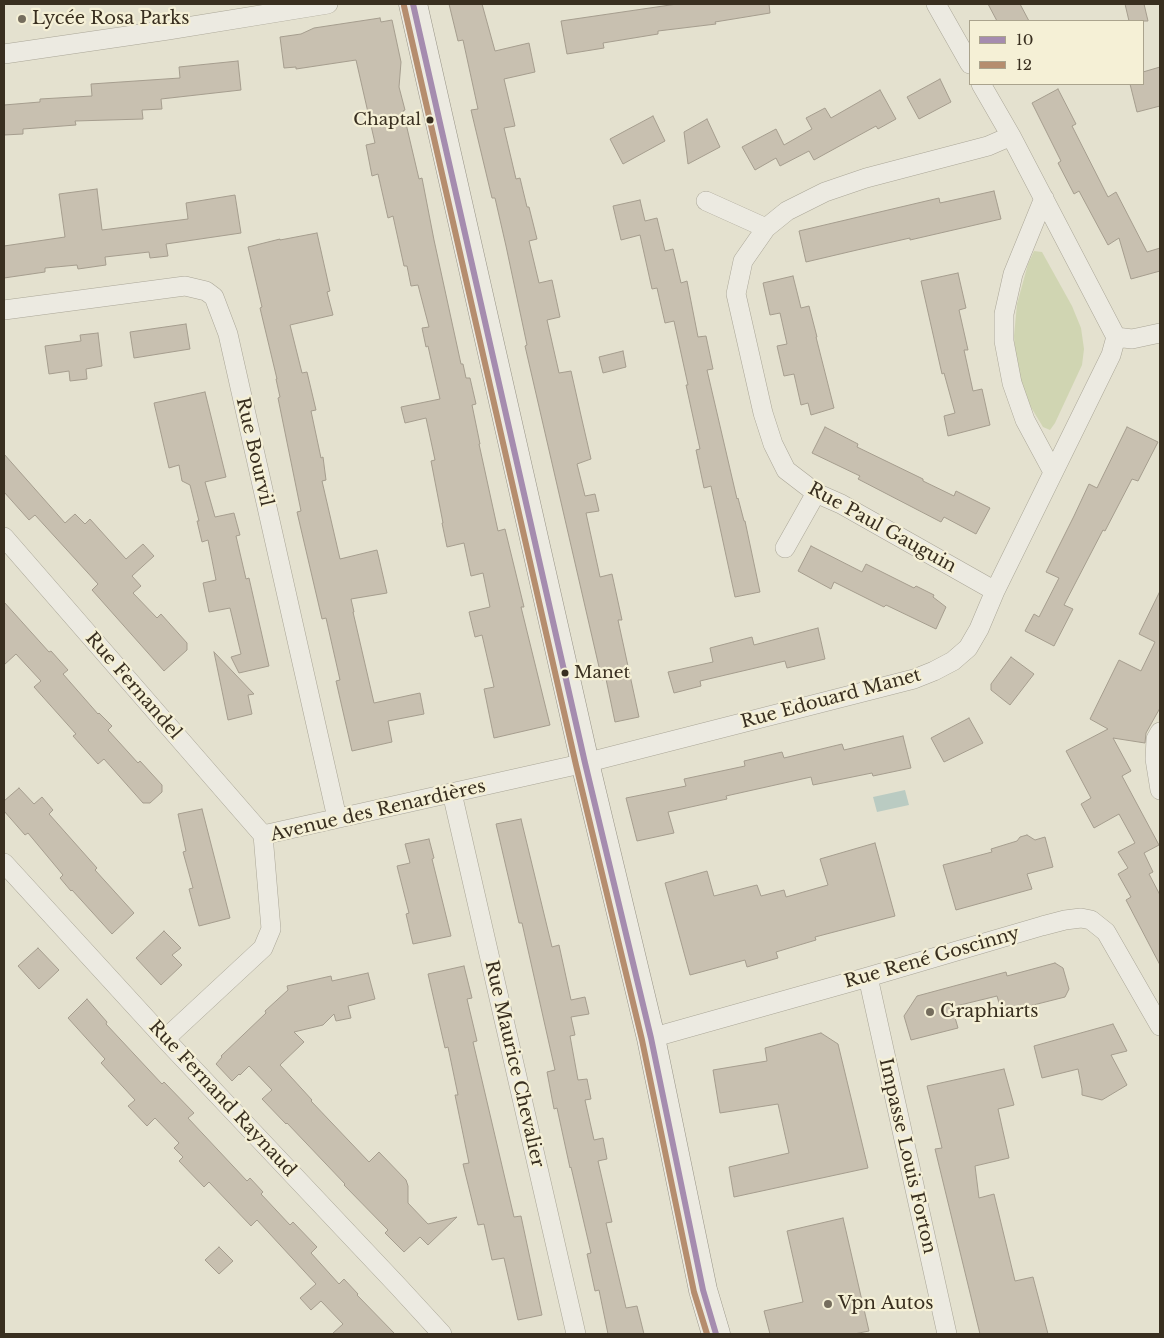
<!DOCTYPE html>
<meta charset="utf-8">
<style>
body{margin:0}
#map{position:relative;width:1164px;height:1338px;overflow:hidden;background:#e4e1cf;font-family:"Libre Baskerville",serif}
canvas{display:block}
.frame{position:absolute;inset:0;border:5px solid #392f20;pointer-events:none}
.legend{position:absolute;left:969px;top:20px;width:175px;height:65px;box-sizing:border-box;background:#f5f0d6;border:1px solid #aaa38d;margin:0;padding:6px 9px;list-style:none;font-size:15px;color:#392f20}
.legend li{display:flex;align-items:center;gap:10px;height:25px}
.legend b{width:25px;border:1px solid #aaa38d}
</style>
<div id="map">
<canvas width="1164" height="1338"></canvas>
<div class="frame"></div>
<ul class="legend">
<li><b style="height:6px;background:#a58caf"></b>10</li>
<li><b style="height:6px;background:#b58d6e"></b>12</li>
</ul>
</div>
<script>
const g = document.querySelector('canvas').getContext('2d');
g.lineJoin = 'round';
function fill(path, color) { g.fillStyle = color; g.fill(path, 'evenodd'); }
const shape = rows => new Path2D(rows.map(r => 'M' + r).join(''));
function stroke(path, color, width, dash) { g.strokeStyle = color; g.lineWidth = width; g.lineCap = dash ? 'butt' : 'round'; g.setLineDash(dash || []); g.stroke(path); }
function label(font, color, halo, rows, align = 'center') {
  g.font = font + ' "Libre Baskerville",serif'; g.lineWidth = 4.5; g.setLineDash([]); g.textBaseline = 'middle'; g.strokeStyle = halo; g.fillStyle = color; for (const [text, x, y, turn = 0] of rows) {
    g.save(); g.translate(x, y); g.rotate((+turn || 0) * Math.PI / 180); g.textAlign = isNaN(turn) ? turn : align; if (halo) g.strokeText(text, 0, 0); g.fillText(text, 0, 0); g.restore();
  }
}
fill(shape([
 [1034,251,1042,252,1072,306,1081,328,1084,349,1082,365,1055,423,1050,430,1043,427,1026,399,1016,367,1014,336,1017,304,1028,264]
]), '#d0d5b2');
fill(shape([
 [905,790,909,805,877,812,873,797]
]), '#bacbc2');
const building = shape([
 [449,4,482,4,495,51,529,43,535,72,504,79,515,126,504,128,516,179,520,178,527,207,529,207,537,239,529,241,539,283,552,280,560,317,547,320,559,373,571,371,582,420,591,459,577,464,585,496,595,494,599,511,586,513,600,577,612,574,622,620,618,620,639,717,615,722,606,679,602,680,525,346,527,345,506,246,495,198,492,198,471,110,478,109,463,40,458,41,449,4],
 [677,4,769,4,770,13,715,22,716,24,658,31,658,34,603,43,604,48,567,54,561,21,677,4],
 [988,4,1020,4,1029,21,997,21,988,4],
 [1125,4,1144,4,1148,21,1129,21,1125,4],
 [380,18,381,22,392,20,401,62,399,87,405,110,403,111,419,179,422,178,434,240,461,364,463,364,466,378,470,378,476,404,472,405,480,444,479,444,498,531,505,529,524,607,521,607,550,725,494,738,484,689,494,687,482,635,475,637,469,612,490,607,483,573,471,576,464,543,447,547,442,523,443,523,431,461,435,460,426,418,405,423,401,407,440,399,428,346,426,347,422,328,429,327,418,285,411,286,407,266,404,266,393,216,388,218,378,174,372,176,366,145,375,143,356,60,296,69,296,67,284,68,280,37,301,34,314,28,380,18],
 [238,61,241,90,161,99,162,109,142,110,143,119,75,121,76,125,23,129,23,134,4,135,4,105,40,102,40,99,92,96,91,84,180,78,179,67,238,61],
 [1160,67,1160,106,1137,112,1130,84,1143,84,1143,72,1160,67],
 [940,79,951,102,919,119,907,97,940,79],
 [1058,89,1076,124,1072,126,1108,197,1116,192,1147,252,1160,248,1160,271,1131,279,1119,238,1108,245,1079,191,1074,194,1058,163,1061,161,1032,103,1058,89],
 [880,90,896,119,878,129,876,126,814,160,809,151,780,166,776,158,755,170,742,147,776,129,784,145,812,129,806,118,825,108,831,118,880,90],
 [653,116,665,141,623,164,610,139,653,116],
 [707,119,720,147,688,164,684,132,707,119],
 [97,189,102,230,188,219,186,203,235,195,241,233,166,244,168,256,150,258,149,252,105,257,106,265,78,269,77,265,45,268,45,272,4,278,4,246,65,237,59,194,97,189],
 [994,191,1001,219,910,240,910,238,857,250,806,262,799,231,939,198,940,203,994,191],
 [640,200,645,221,657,218,665,251,673,249,681,283,687,281,698,337,706,336,713,369,707,370,737,499,738,498,744,521,745,521,760,592,735,597,711,486,704,488,696,450,700,449,686,385,688,385,674,321,665,323,657,288,652,289,640,235,621,240,613,206,640,200],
 [317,233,330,291,327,292,333,315,290,325,302,373,307,372,316,410,311,411,321,458,323,457,326,480,322,481,340,559,377,550,387,593,351,599,354,612,353,612,374,703,420,693,424,714,388,721,392,742,352,751,336,681,340,680,326,618,322,619,297,512,301,511,278,398,280,397,276,379,277,379,260,308,262,307,248,247,280,239,280,240,317,233],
 [958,273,966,308,959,310,968,350,964,350,973,391,982,389,990,425,948,436,944,416,955,413,944,373,942,374,921,281,958,273],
 [793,276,801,308,809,306,817,337,816,337,834,408,811,415,808,403,801,405,794,374,784,376,777,346,787,344,780,313,770,315,763,283,793,276],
 [186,324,190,349,134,358,130,332,186,324],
 [98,333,102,366,86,369,87,379,70,381,69,371,49,374,45,346,81,341,80,335,98,333],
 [623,351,626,367,603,373,599,357,623,351],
 [205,392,226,477,205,482,215,517,234,513,240,535,236,536,246,579,249,578,269,666,239,673,231,657,241,654,230,608,209,612,203,583,216,580,208,540,202,542,197,521,199,521,190,485,182,481,179,465,169,468,154,403,205,392],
 [825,427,858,444,857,447,923,479,923,481,954,496,956,491,990,508,976,534,944,517,941,522,858,479,860,476,812,453,825,427],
 [1127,427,1158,442,1138,481,1132,479,1105,531,1103,530,1064,605,1073,609,1054,646,1025,631,1034,614,1039,617,1059,578,1046,572,1074,516,1089,484,1097,488,1127,427],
 [4,454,65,523,75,514,85,524,90,519,126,559,143,544,154,556,132,576,141,586,133,593,157,618,161,614,187,643,187,650,164,671,92,590,98,584,35,515,29,520,4,492,4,454],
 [811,546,862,572,866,564,914,588,916,586,934,595,933,597,946,607,936,629,886,605,884,607,834,582,831,589,798,571,811,546],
 [1160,591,1160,708,1146,733,1145,743,1113,738,1131,771,1122,776,1159,845,1144,853,1153,872,1149,874,1160,895,1160,965,1126,900,1131,897,1118,874,1128,868,1118,852,1135,843,1119,814,1094,828,1081,804,1091,798,1066,751,1108,729,1090,719,1119,660,1141,671,1155,642,1139,634,1160,591],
 [4,602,49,652,51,651,68,670,63,674,98,714,99,713,112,726,108,730,138,763,140,761,162,785,162,792,150,803,143,803,104,759,98,764,73,736,76,734,34,687,41,681,16,654,4,665,4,602],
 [818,628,825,659,787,668,785,661,700,681,701,686,674,693,668,672,713,662,710,648,752,637,754,645,818,628],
 [214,652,254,694,248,695,252,714,228,720,214,652],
 [1011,657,1034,674,1010,705,991,690,991,684,1011,657],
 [969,718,983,743,944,762,931,738,969,718],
 [903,736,911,768,873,776,872,773,813,785,811,777,726,796,727,799,668,812,674,833,637,841,626,798,686,786,684,779,745,766,744,761,782,752,784,758,842,744,844,750,903,736],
 [19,788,34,804,42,797,53,810,49,814,97,868,95,870,134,913,112,934,72,890,71,891,60,878,63,875,28,833,25,835,4,811,4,801,19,788],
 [202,809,230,918,199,926,189,889,193,888,183,852,186,851,178,814,202,809],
 [521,819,552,947,559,945,571,1000,585,997,589,1014,571,1017,575,1035,570,1036,578,1080,587,1079,591,1099,585,1100,594,1140,603,1138,607,1159,598,1161,612,1222,606,1223,626,1308,637,1306,644,1334,608,1334,599,1290,595,1291,587,1254,591,1253,571,1167,570,1168,557,1108,554,1109,547,1072,555,1070,522,923,519,923,496,824,521,819],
 [1027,835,1035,840,1045,837,1053,867,1027,874,1032,889,956,910,943,865,992,852,991,849,1017,841,1020,837,1027,835],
 [429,839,434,858,432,859,451,936,413,944,406,914,409,913,397,866,410,863,405,844,429,839],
 [875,843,895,916,815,937,816,940,776,952,778,958,747,967,745,960,690,975,665,883,707,871,714,896,757,885,761,896,784,890,786,897,828,885,820,859,875,843],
 [164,931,181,948,172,955,182,965,161,985,136,958,164,931],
 [38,948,59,970,39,989,18,966,38,948],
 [1055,963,1063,968,1069,989,1065,997,1002,1013,997,996,952,1007,958,1028,911,1040,904,1016,917,996,1006,972,1007,976,1055,963],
 [464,966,472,998,467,999,477,1041,473,1042,514,1217,521,1216,542,1315,518,1320,504,1258,492,1260,484,1224,478,1225,463,1164,469,1163,455,1095,458,1095,448,1047,445,1048,428,974,464,966],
 [368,973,375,999,348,1006,351,1018,336,1021,334,1014,323,1025,294,1032,304,1042,280,1065,312,1100,311,1101,369,1162,379,1152,406,1180,408,1186,408,1203,428,1224,457,1217,428,1245,420,1237,404,1252,385,1233,388,1230,344,1185,345,1184,287,1123,286,1124,262,1099,272,1090,249,1066,240,1075,239,1074,232,1081,216,1064,222,1057,221,1056,266,1013,265,1011,288,990,287,986,331,976,332,981,368,973],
 [87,999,107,1022,106,1024,162,1084,164,1082,194,1113,188,1118,247,1181,250,1178,263,1192,261,1194,290,1225,293,1222,317,1247,311,1253,339,1284,344,1279,358,1294,357,1295,395,1334,332,1334,343,1324,321,1301,311,1310,300,1298,316,1284,257,1220,251,1226,209,1182,204,1187,179,1161,183,1157,174,1148,179,1143,155,1118,147,1126,128,1106,135,1100,101,1063,105,1059,68,1018,87,999],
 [1113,1024,1127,1051,1111,1055,1127,1085,1102,1100,1082,1095,1082,1089,1078,1069,1042,1078,1034,1046,1113,1024],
 [821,1033,838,1044,868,1168,734,1197,729,1167,789,1153,778,1104,720,1113,713,1070,767,1061,765,1048,821,1033],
 [1004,1069,1014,1105,998,1109,1009,1158,975,1166,979,1198,994,1194,1015,1281,1033,1277,1048,1334,980,1334,935,1149,942,1148,927,1086,1004,1069],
 [843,1218,869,1331,854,1334,770,1334,764,1311,803,1302,787,1231,843,1218],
 [219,1247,233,1261,219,1274,205,1260,219,1247]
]);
fill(building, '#c8c0b0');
stroke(building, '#a59d8e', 1);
const minor = shape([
 [936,4,970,64],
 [4,54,168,30,328,4],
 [1044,198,1013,274,1004,314,1004,341,1012,383,1025,420,1053,472],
 [706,201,766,228],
 [4,310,185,286,206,291,214,297,228,334,337,818],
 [1116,337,1132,339,1160,333],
 [4,537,263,835],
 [785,548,816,493],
 [995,591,841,504,816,493,786,470,773,444,763,413,736,294,743,261,766,228,787,211,825,192,866,178,988,146,1011,136],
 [1160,732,1156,739,1155,759,1160,790],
 [452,793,576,1334],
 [4,863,165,1039,397,1285,442,1334],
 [868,977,947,1334],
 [651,1038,868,977,1042,926,1065,920,1081,918,1091,920,1106,932,1160,1026],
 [165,1039,263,948,271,929,263,835,585,763,914,679,934,671,953,661,968,648,979,629,995,591,1111,355,1116,337,1011,136,981,84]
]);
const secondary = shape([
 [413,4,585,763,651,1038,703,1290,716,1334]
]);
stroke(minor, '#aaa697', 20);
stroke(secondary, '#999588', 29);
stroke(minor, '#eceae1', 19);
stroke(secondary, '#eceae1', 28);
stroke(shape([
 [413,4,585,763,651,1038,703,1290,716,1334]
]), '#a58caf', 6);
stroke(shape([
 [404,6,576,765,642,1040,694,1292,707,1334]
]), '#b58d6e', 6);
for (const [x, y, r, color] of [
 [22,19,5,"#756d5d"],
 [430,120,4.5,"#392f20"],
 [565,673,4.5,"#392f20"],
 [930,1012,5,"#756d5d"],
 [828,1304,5,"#756d5d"]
]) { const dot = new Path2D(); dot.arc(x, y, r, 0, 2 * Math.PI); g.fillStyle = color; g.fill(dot); stroke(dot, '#f5f0d6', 2); }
label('17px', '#392f20', '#f5f0d6', [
 ["Chaptal",421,120],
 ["Manet",574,673,"left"]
], 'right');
label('18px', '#392f20', '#f5f0d6', [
 ["Lycée Rosa Parks",32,19],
 ["Graphiarts",940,1012],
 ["Vpn Autos",838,1304]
], 'left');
label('18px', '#392f20', '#f5f0d6', [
 ["Rue Bourvil",254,452,77],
 ["Rue Paul Gauguin",882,528,29],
 ["Rue Fernandel",133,686,49],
 ["Rue Edouard Manet",831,699,-15],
 ["Avenue des Renardières",378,811,-13],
 ["Rue René Goscinny",932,958,-16],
 ["Rue Maurice Chevalier",514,1064,77],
 ["Rue Fernand Raynaud",222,1099,47],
 ["Impasse Louis Forton",907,1156,77]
]);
</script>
